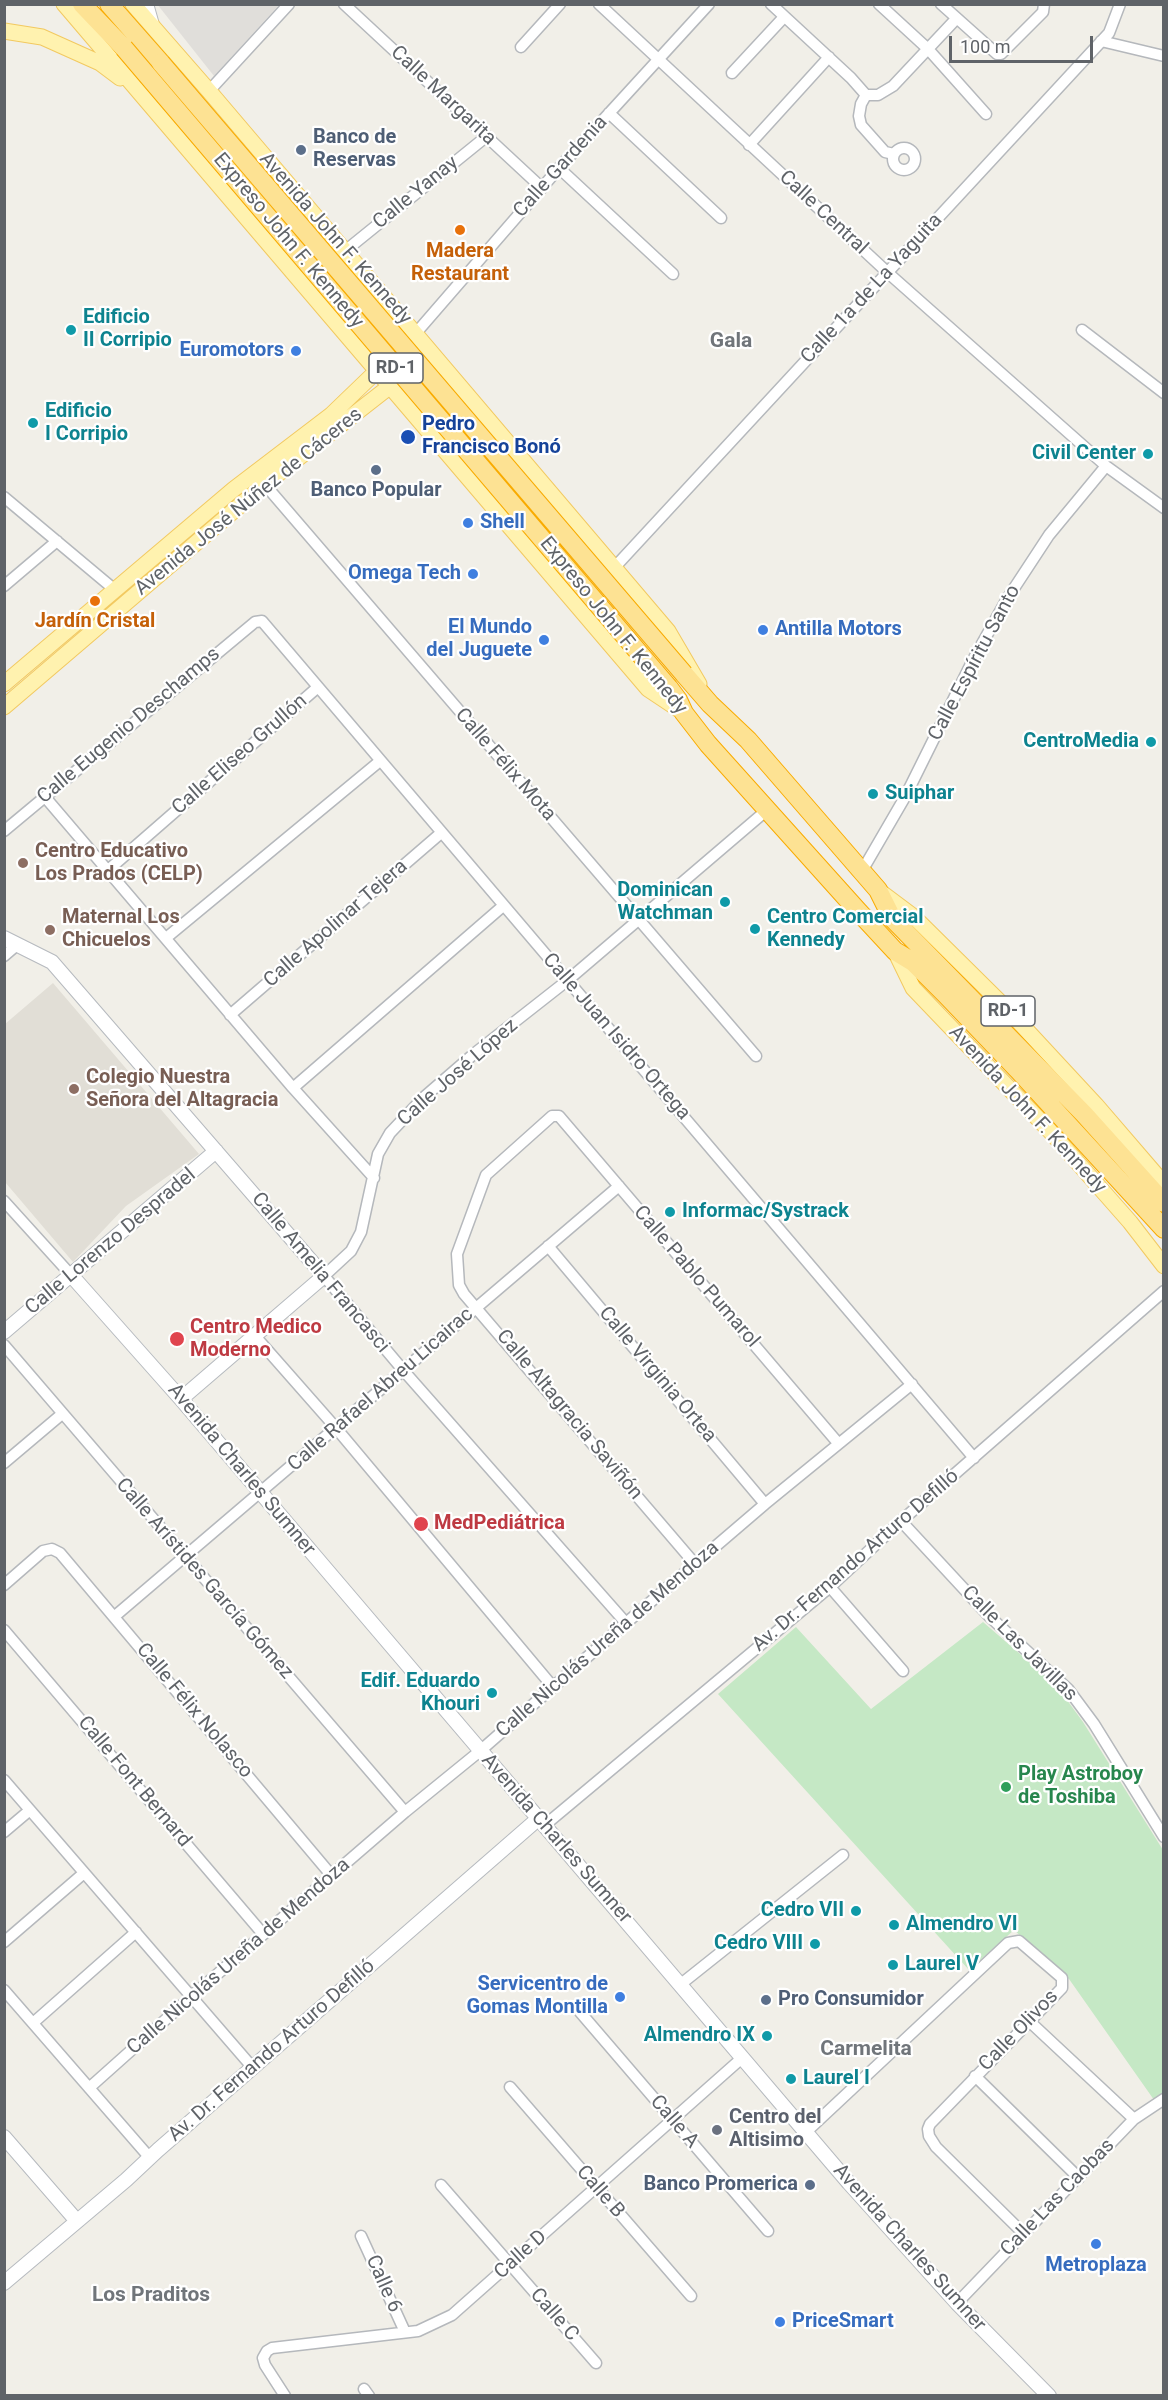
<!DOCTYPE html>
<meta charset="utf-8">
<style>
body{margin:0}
#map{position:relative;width:1168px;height:2400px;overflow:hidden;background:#f1efe8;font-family:Roboto,sans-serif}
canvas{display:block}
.frame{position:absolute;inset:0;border:6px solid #5f6368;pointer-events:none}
.scale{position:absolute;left:949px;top:36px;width:144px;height:27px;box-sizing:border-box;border:3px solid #5f6368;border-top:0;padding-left:8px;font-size:18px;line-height:21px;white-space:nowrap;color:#5f6368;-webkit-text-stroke:4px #fff;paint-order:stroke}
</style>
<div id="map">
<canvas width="1168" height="2400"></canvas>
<div class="frame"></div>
<div class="scale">100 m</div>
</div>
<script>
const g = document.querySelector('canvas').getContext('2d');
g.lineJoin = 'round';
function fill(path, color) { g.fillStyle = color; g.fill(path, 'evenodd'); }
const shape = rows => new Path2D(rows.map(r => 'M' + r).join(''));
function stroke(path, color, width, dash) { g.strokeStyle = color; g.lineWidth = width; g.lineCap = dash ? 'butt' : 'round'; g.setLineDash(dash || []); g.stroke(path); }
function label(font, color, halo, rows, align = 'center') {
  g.font = font + ' Roboto,sans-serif'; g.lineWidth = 4.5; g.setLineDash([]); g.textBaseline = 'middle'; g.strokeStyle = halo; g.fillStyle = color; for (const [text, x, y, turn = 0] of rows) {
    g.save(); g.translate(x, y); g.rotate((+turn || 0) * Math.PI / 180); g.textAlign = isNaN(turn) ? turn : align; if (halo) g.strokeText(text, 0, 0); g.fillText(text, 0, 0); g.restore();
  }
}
fill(shape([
 [157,4,279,4,279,5,214,76]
]), '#e0deda');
fill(shape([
 [53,983,199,1154,126,1206,73,1262,5,1182,5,1024]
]), '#e1ded6');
fill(shape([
 [983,1622,1056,1685,1083,1722,1163,1850,1163,2104,1159,2107,1069,1979,1014,1930,969,1970,718,1694,796,1627,871,1709]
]), '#c5e8c5');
const street = shape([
 [344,4,542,188],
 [599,4,887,272,1106,466,1164,508],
 [771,4,851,78,866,95],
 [879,4,928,49,986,114],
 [941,4,997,54,1001,54,1043,12,1044,4],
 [1101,41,1164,56],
 [521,47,560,4],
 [732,73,784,17],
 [209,91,289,4],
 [609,113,721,218],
 [749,145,829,57],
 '893 159a11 11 0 1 1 22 0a11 11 0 1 1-22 0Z',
 [894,154,885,152,861,125,859,116,861,104,866,95,878,95,893,86,956,19],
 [559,168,673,274],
 [345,251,487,136],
 [1082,330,1164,393],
 [416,333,559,168,709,4],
 [261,480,756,1056],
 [4,497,115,590],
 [614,568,1109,33,1120,4],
 [4,586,57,541],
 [45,797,293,1088,374,1178],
 [4,831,255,622,262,621,974,1458],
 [107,871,318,687],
 [862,871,905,797,973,660,1007,599,1049,535,1106,466],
 [166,938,380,761],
 [4,956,18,944],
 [230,1015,441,833],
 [293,1088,503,906],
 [4,1201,71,1275],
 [548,1246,765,1504],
 [255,1336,336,1428,553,1687],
 [4,1345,405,1812],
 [4,1463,62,1414],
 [901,1521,989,1616,1068,1689,1094,1724,1164,1837],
 [695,1564,464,1294,459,1285,457,1254,486,1175,552,1116,559,1116,838,1443],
 [4,1585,43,1551,52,1549,60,1553,332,1876],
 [830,1587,903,1671],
 [115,1616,619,1186],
 [626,1623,403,1370,324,1276,351,1251,361,1232,378,1154,390,1133,423,1098,475,1053,568,980,767,810],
 [4,1630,263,1934],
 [4,1780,253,2068],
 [545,1825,830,1587,901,1521,1164,1291],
 [4,1832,30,1810],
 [4,1942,84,1873],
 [681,1984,843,1855],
 [4,1990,150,2158],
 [580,2012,768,2231],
 [1029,2021,1134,2119],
 [33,2023,136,1932],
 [975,2076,1079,2178],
 [510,2087,691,2296],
 [89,2088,192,1996,405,1812,480,1751,626,1623,765,1504,912,1384],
 [806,2132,1008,1943,1019,1941,1062,1978,1062,1988,930,2124,928,2129,929,2136,936,2147,1024,2234],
 [441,2185,596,2363],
 [361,2236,405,2332],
 [957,2303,1134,2119,1164,2099],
 [364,2389,369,2396],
 [285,2396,265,2365,263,2358,267,2351,272,2348,418,2331,452,2315,742,2058]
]);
const secondary = shape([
 [146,4,152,25],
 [4,938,52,962,324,1276,181,1399],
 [71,1275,181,1399,849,2183,957,2303,1049,2396],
 [4,1332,216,1151],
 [4,2137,76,2220],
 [4,2283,126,2180,158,2150,539,1818]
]);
const primary = shape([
 [64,4,648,689,684,713],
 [133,4,209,91,668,631,699,684],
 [4,31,42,37,100,63,120,78],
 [4,684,234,489,331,415,384,364],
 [4,707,265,484,398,380],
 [878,890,914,917,1007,1009,1096,1105,1164,1184],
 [895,951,913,988,1049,1130,1130,1222,1164,1266]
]);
const highway = shape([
 [82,4,124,48],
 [109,4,161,63],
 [684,674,710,704,748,740,878,890,892,918,1084,1114,1164,1203],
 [669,688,678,700,684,713,708,744,858,911,895,951,913,962,946,995,1018,1070,1164,1229]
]);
stroke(street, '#b5b8bc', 13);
stroke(secondary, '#b6babf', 16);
stroke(primary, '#f2c960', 17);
stroke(highway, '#f9ab00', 20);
stroke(street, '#fff', 10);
stroke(secondary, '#fff', 14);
stroke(primary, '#fff2af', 15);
stroke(highway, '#fde293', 18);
const highwayBridge = shape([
 [124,48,669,688],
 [161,63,684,674]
]);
stroke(highwayBridge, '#f9ab00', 20, []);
stroke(highwayBridge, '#fde293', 18);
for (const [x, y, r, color] of [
 [301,150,6,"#5c6f8a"],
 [460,230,6,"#e8710a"],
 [71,330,6,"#0f9aa8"],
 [296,351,6,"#3f7fe0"],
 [33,423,6,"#0f9aa8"],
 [408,437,8,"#1a4fb4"],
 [1148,454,6,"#0f9aa8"],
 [376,470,6,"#5c6f8a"],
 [468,523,6,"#3f7fe0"],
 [473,574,6,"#3f7fe0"],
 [95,601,6,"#e8710a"],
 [763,630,6,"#3f7fe0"],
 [544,640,6,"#3f7fe0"],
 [1151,742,6,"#0f9aa8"],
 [873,794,6,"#0f9aa8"],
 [23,863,6,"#8d6e63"],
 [725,902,6,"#0f9aa8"],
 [755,929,6,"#0f9aa8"],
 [50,930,6,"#8d6e63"],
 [74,1089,6,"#8d6e63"],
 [670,1212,6,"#0f9aa8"],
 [177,1339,8,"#e0444e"],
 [421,1524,8,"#e0444e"],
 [492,1693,6,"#0f9aa8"],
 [1006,1787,6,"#2e9e5b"],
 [856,1911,6,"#0f9aa8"],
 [894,1925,6,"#0f9aa8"],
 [815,1944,6,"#0f9aa8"],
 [893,1965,6,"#0f9aa8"],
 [620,1997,6,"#3f7fe0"],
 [766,2000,6,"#5c6f8a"],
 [767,2036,6,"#0f9aa8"],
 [791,2079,6,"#0f9aa8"],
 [717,2130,6,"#6b7280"],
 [810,2185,6,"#5c6f8a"],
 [1096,2244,6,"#3f7fe0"],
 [780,2322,6,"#3f7fe0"]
]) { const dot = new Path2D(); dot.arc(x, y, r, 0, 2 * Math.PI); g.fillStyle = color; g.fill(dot); stroke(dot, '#fff', 2); }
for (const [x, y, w] of [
 [396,368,54],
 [1008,1011,54]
]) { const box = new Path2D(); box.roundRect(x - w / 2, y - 15, w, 30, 4.5); g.fillStyle = '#fff'; g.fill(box); stroke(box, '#5f6368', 1.5); }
label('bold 18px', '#5f6368', null, [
 ["RD-1",396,368],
 ["RD-1",1008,1011]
]);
label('20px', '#5f6368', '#fff', [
 ["Calle Margarita",443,96,43],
 ["Calle Gardenia",561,167,-48],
 ["Calle Yanay",416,193,-39],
 ["Calle Central",823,213,43],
 ["Avenida John F. Kennedy",335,239,49],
 ["Expreso John F. Kennedy",288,241,50],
 ["Calle 1a de La Yaguita",872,289,-47],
 ["Avenida José Núñez de Cáceres",249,502,-39],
 ["Expreso John F. Kennedy",613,626,51],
 ["Calle Espíritu Santo",975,663,-62],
 ["Calle Eugenio Deschamps",129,726,-40],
 ["Calle Eliseo Grullón",240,755,-41],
 ["Calle Félix Mota",505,765,49],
 ["Calle Apolinar Tejera",336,924,-41],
 ["Calle Juan Isidro Ortega",616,1037,49],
 ["Calle José López",458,1073,-41],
 ["Avenida John F. Kennedy",1027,1110,47],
 ["Calle Lorenzo Despradel",111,1242,-40],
 ["Calle Amelia Francasci",320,1273,50],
 ["Calle Pablo Pumarol",696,1277,49],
 ["Calle Virginia Ortea",657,1375,50],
 ["Calle Rafael Abreu Licairac",381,1390,-41],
 ["Calle Altagracia Saviñón",569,1415,50],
 ["Avenida Charles Sumner",241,1470,50],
 ["Av. Dr. Fernando Arturo Defilló",856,1561,-41],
 ["Calle Arístides García Gómez",204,1579,49],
 ["Calle Nicolás Ureña de Mendoza",608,1640,-41],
 ["Calle Las Javillas",1019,1644,45],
 ["Calle Félix Nolasco",194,1711,50],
 ["Calle Font Bernard",134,1782,50],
 ["Avenida Charles Sumner",556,1839,49],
 ["Calle Nicolás Ureña de Mendoza",239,1957,-41],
 ["Calle Olivos",1019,2031,-46],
 ["Av. Dr. Fernando Arturo Defilló",272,2051,-41],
 ["Calle A",674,2122,49],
 ["Calle B",600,2192,49],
 ["Calle Las Caobas",1058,2198,-46],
 ["Avenida Charles Sumner",909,2248,48],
 ["Calle D",521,2255,-42],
 ["Calle 6",383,2284,66],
 ["Calle C",554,2315,49]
]);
label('bold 20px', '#4e5e75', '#fff', [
 ["Banco de",313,138],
 ["Reservas",313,161],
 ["Banco Popular",376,491,"center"],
 ["Pro Consumidor",778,2000],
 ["Banco Promerica",798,2185,"right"]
], 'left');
label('bold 20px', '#c56008', '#fff', [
 ["Madera",460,252],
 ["Restaurant",460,275],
 ["Jardín Cristal",95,622]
]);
label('bold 20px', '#0d838f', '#fff', [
 ["Edificio",83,318],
 ["II Corripio",83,341],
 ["Edificio",45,412],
 ["I Corripio",45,435],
 ["Civil Center",1136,454,"right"],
 ["CentroMedia",1139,742,"right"],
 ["Suiphar",885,794],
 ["Dominican",713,891,"right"],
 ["Watchman",713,914,"right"],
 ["Centro Comercial",767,918],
 ["Kennedy",767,941],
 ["Informac/Systrack",682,1212],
 ["Edif. Eduardo",480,1682,"right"],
 ["Khouri",480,1705,"right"],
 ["Cedro VII",844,1911,"right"],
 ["Almendro VI",906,1925],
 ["Cedro VIII",803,1944,"right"],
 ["Laurel V",905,1965],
 ["Almendro IX",755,2036,"right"],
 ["Laurel I",803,2079]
], 'left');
label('bold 20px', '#366cbe', '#fff', [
 ["Euromotors",284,351],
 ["Shell",480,523,"left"],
 ["Omega Tech",461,574],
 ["El Mundo",532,628],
 ["del Juguete",532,651],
 ["Antilla Motors",775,630,"left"],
 ["Servicentro de",608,1985],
 ["Gomas Montilla",608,2008],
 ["Metroplaza",1096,2266,"center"],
 ["PriceSmart",792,2322,"left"]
], 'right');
label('bold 20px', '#164399', '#fff', [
 ["Pedro",422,425],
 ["Francisco Bonó",422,448]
], 'left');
label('bold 20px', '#785e54', '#fff', [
 ["Centro Educativo",35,852],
 ["Los Prados (CELP)",35,875],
 ["Maternal Los",62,918],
 ["Chicuelos",62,941],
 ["Colegio Nuestra",86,1078],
 ["Señora del Altagracia",86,1101]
], 'left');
label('bold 20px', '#be3a42', '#fff', [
 ["Centro Medico",190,1328],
 ["Moderno",190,1351],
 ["MedPediátrica",434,1524]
], 'left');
label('bold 20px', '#27864d', '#fff', [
 ["Play Astroboy",1018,1775],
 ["de Toshiba",1018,1798]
], 'left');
label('bold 20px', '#5b616d', '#fff', [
 ["Centro del",729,2118],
 ["Altisimo",729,2141]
], 'left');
label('bold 21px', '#70757a', '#fff', [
 ["Gala",731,342],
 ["Carmelita",866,2050],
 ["Los Praditos",151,2296]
]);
</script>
